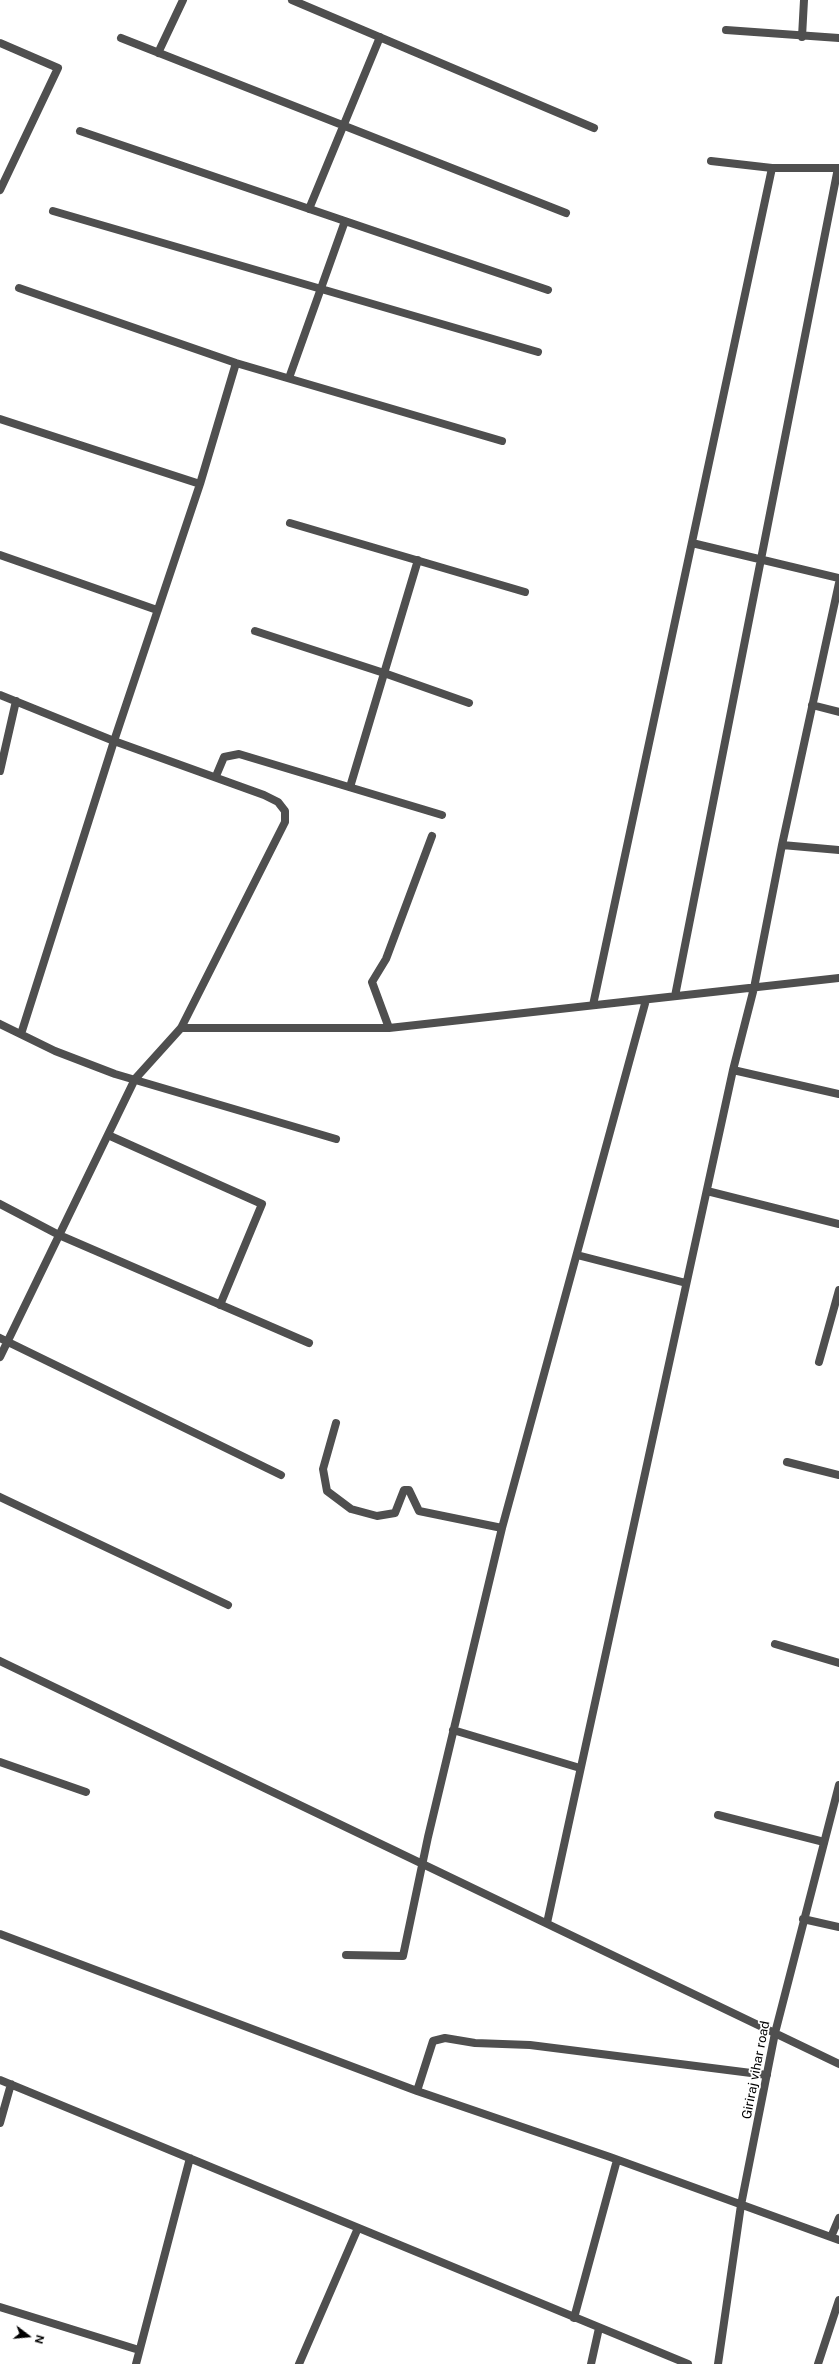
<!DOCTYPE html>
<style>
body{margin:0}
#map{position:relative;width:839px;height:2364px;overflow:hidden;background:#fff;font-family:"Public Sans",sans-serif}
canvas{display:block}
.north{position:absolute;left:8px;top:2316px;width:40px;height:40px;-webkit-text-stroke:3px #fff;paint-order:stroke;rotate:106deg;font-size:11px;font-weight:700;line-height:16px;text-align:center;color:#000}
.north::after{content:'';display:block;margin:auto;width:14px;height:18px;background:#000;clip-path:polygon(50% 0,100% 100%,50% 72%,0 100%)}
</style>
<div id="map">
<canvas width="839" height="2364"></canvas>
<div class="north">N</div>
</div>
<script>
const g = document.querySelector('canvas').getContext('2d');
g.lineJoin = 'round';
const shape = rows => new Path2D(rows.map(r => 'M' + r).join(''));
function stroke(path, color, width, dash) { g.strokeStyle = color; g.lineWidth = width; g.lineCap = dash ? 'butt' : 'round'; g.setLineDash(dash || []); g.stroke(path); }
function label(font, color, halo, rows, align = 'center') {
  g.font = font + ' "Public Sans",sans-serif'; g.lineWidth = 3.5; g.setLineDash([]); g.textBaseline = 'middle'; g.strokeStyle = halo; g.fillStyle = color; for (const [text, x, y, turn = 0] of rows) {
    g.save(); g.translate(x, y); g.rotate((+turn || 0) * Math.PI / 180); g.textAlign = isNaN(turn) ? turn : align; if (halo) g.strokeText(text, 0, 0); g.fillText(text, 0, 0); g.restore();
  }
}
stroke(shape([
 [718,1815,824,1842]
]), '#4f4f4f', 8);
stroke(shape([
 [292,0,594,128],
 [726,30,839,38],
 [802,37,804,0],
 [121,38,566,213],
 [0,43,58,68,0,190],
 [158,53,183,0],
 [80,131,548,290],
 [711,161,772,168,839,168],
 [309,209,380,37],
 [53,211,538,352],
 [19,288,236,363,502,441],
 [289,378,345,221],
 [0,419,200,484],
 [290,523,525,592],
 [692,543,839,578],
 [0,555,157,610],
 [255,631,384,673,469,703],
 [0,695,114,741,264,795,278,802,285,811,285,822,181,1028,135,1079,0,1357],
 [812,705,839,712],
 [0,771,16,701],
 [216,776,224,757,239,754,442,815],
 [350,787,418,560],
 [782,845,839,850],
 [675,996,838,168],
 [593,1005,772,168],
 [0,1024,55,1051,115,1074,336,1139],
 [181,1028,389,1028,372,982,386,959,432,836],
 [389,1028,839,978],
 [21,1034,114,741,200,484,236,363],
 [733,1070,839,1094],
 [108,1135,262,1204,220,1305],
 [707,1191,839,1224],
 [0,1204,59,1235,309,1343],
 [577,1255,686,1283],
 [0,1338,281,1475],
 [819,1362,839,1290],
 [336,1423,323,1469,327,1491,351,1509,377,1516,395,1513,404,1490,409,1490,419,1511,502,1528],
 [787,1462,839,1475],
 [0,1497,228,1605],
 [775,1644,839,1663],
 [0,1661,839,2064],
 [453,1730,580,1768],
 [0,1762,86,1792],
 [803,1919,839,1927],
 [547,1923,733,1070,754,988,782,845,839,583],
 [0,1934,417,2091,610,2157,839,2240],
 [346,1955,403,1956,428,1837,502,1528,646,1000],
 [0,2080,688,2364],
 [417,2091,433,2041,445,2038,475,2043,530,2045,767,2075],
 [0,2123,11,2084],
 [831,2237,839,2218],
 [0,2307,139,2350],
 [574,2318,617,2160],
 [136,2364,190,2158],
 [299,2364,358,2228],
 [591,2364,599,2328],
 [718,2364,741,2205,775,2033,839,1785],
 [818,2364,839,2300]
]), '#4f4f4f', 8);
label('13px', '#000', '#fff', [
 ["Giriraj vihar road",756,2070,-79]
]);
</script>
